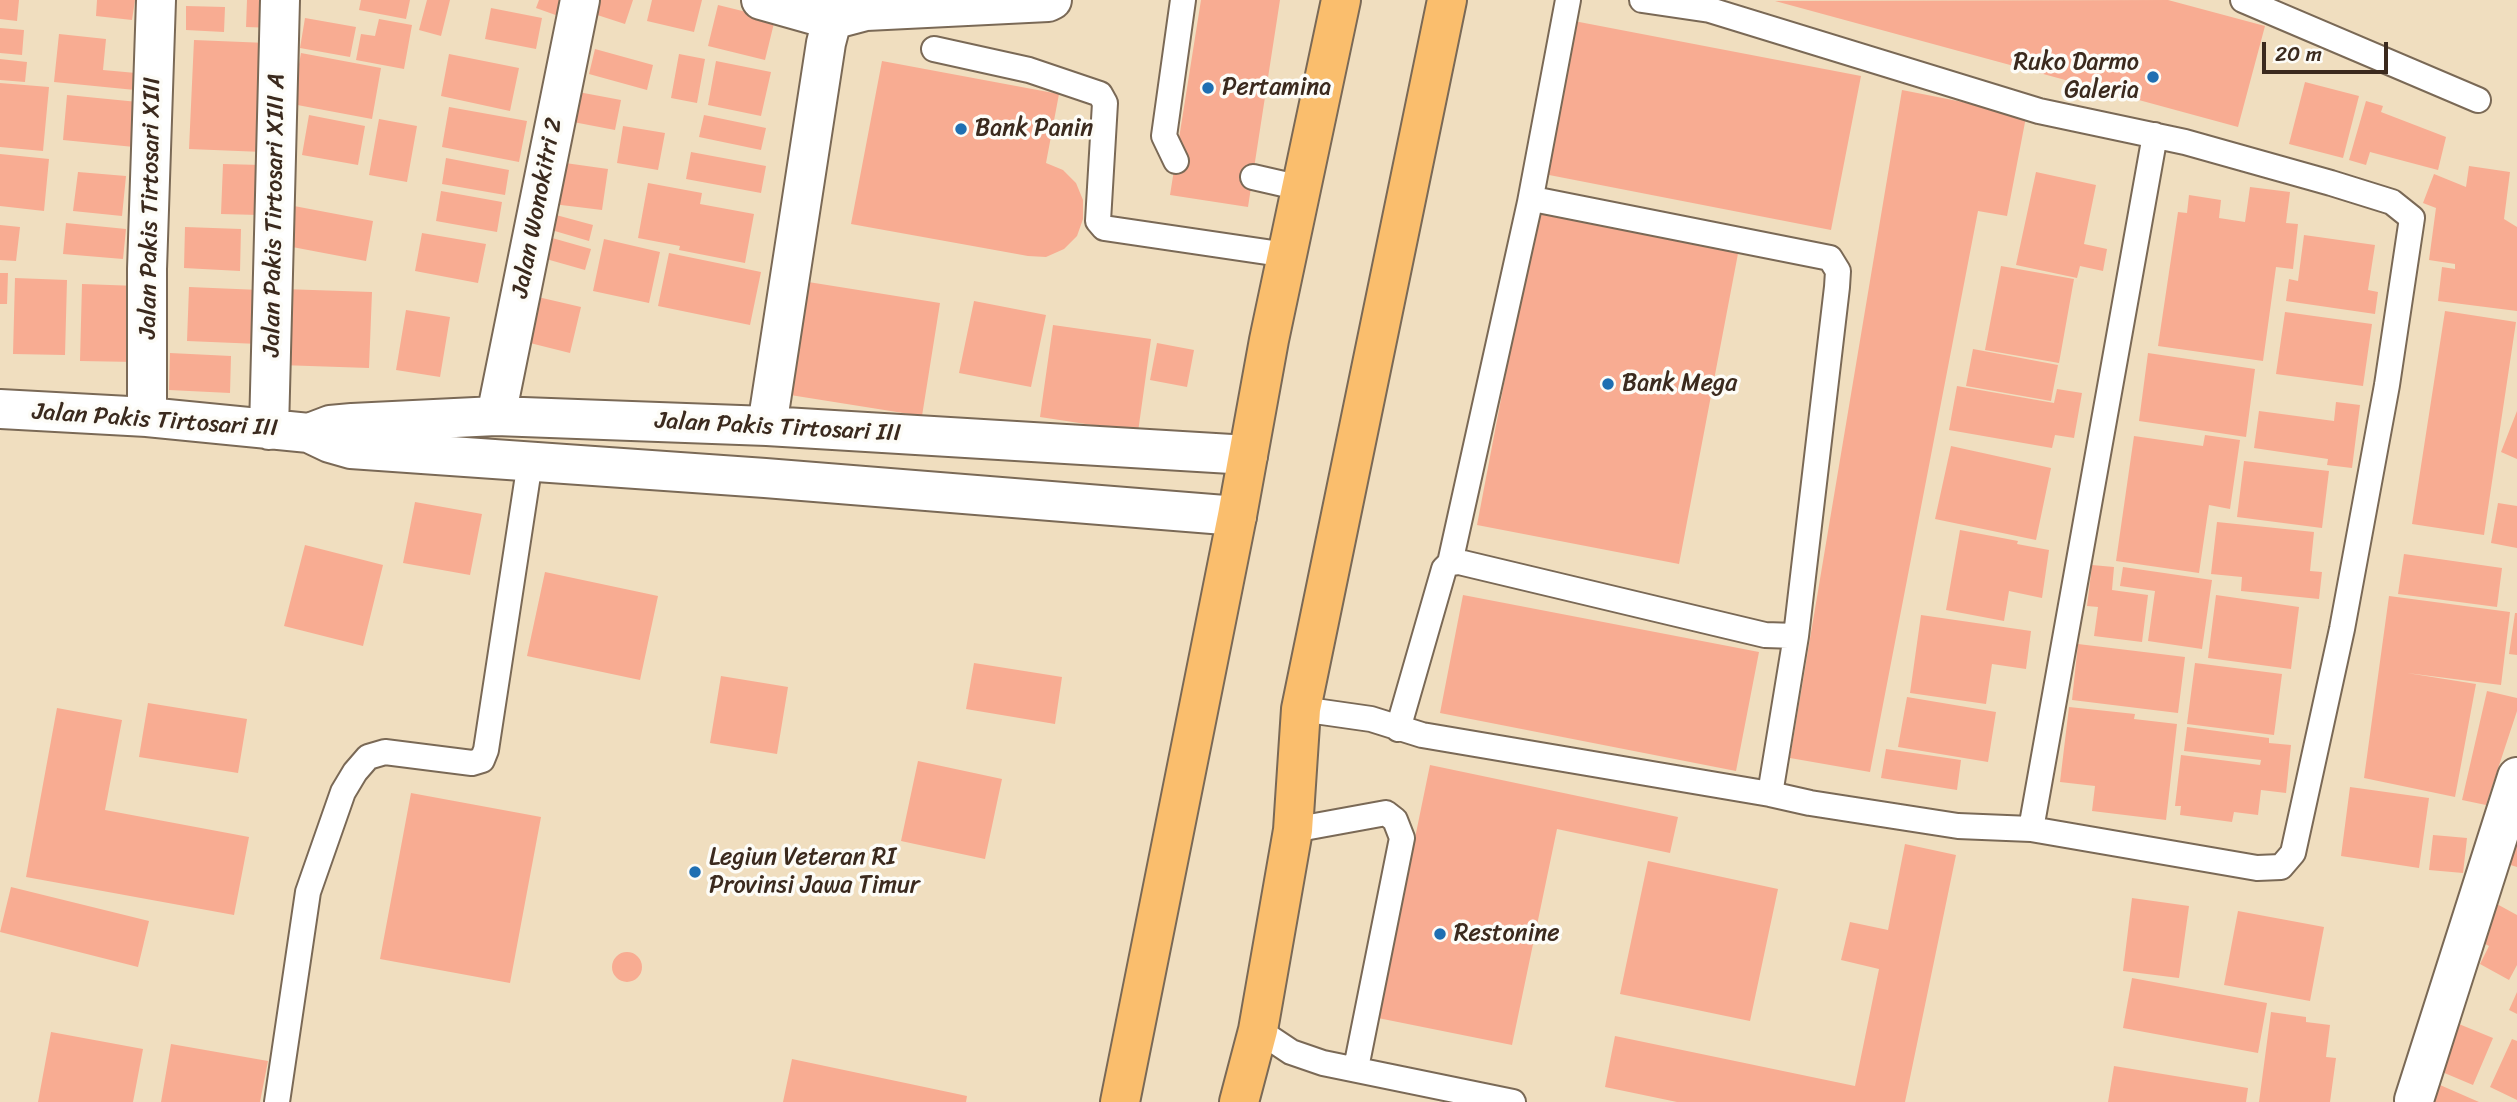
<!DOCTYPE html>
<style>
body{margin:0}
#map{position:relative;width:2517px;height:1102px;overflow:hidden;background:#f0debf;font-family:Sriracha,sans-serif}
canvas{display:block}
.scale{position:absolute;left:2262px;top:42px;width:126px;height:32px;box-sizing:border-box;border:4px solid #3b2a1e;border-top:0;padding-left:9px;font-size:21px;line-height:24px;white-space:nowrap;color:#3b2a1e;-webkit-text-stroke:5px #fdfcf7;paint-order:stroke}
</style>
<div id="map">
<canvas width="2517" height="1102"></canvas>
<div class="scale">20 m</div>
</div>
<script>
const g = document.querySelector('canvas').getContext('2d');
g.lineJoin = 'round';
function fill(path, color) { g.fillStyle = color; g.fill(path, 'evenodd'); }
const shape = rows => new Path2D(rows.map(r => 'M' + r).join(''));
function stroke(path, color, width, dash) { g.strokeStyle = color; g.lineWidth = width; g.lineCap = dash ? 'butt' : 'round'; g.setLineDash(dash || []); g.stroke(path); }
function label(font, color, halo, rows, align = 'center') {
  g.font = font + ' Sriracha,sans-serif'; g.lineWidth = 7; g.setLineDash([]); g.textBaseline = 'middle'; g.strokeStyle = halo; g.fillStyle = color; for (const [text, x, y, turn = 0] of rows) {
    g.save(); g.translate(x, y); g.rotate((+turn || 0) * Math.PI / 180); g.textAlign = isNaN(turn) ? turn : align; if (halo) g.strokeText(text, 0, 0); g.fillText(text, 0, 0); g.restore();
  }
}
fill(shape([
 [0,0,19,0,17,21,0,19],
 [97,0,135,0,132,20,96,16],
 [247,0,275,0,274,28,246,27],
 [361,0,410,0,406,19,359,10],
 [427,0,450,0,441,36,419,30],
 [539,0,570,0,564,18,536,8],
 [588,0,633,0,625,24,585,11],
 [652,0,702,0,694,32,647,21],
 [1201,0,1280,0,1248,207,1170,195],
 [2168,0,2265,26,2238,127,1775,1],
 [718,5,775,19,765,60,708,46],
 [186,6,225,7,224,32,186,30],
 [491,8,542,18,536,49,485,39],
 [305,18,356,27,350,57,300,48],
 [379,19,412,25,404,69,356,60,361,34,375,36],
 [1574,21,1861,76,1831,230,1544,174],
 [0,28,24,30,22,55,0,53],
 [59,34,106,39,103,70,136,73,135,90,54,82],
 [194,40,267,43,263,152,189,149],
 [595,49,653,65,647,90,589,74],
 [301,53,381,68,372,119,292,104],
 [449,54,519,68,510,111,441,96],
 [679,54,705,59,697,103,671,98],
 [0,59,27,62,25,82,0,80],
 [716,61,771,72,761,116,708,105],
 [882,61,1059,94,1046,163,1063,170,1076,183,1083,200,1083,219,1077,236,1064,249,1046,257,1028,256,851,224],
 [2305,82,2359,96,2343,158,2289,144],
 [0,83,49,87,43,151,0,147],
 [1902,90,1998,109,1997,111,2026,117,2007,216,1978,211,1870,772,1790,758],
 [573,91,621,100,615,130,568,121],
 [67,95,138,102,134,147,63,140],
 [2366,101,2383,106,2381,112,2446,137,2438,170,2370,152,2366,165,2349,160],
 [449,107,527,121,519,162,442,147],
 [309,115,365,126,358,165,302,155],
 [704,115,766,128,761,150,699,137],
 [379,119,417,126,407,182,369,175],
 [623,126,665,133,658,170,617,163],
 [691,152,766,166,761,193,686,179],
 [0,154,49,159,44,211,0,206],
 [446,158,509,170,505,195,442,184],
 [558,162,608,169,602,210,553,204],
 [223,164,261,165,259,215,221,214],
 [2469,166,2510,172,2504,219,2517,227,2517,311,2438,301,2442,267,2455,269,2455,264,2429,260,2436,208,2423,203,2434,174,2466,187],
 [78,172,126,176,122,216,73,211],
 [2036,172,2096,185,2084,244,2107,249,2103,271,2080,266,2077,278,2016,265],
 [648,183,702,193,700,204,754,214,745,263,679,250,680,246,638,238],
 [2250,187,2290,192,2286,223,2298,224,2293,269,2276,267,2263,361,2158,346,2178,212,2187,213,2189,195,2221,200,2219,218,2245,222],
 [441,191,502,202,497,232,436,221],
 [1538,205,1740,243,1679,564,1477,525],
 [294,206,373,221,366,261,287,246],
 [545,212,593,225,589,241,541,227],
 [66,223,126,229,123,259,63,254],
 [0,225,20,227,16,261,0,260],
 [185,227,241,229,240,271,184,268],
 [422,233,486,244,478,283,415,271],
 [538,234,591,249,585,270,532,255],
 [2304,235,2375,245,2368,290,2378,292,2375,314,2286,301,2289,279,2298,281],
 [604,239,660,252,649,303,593,291],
 [669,253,761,272,750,325,658,306],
 [2001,266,2074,279,2059,363,1985,350],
 [0,273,8,273,7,304,0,304],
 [15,278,67,280,65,355,13,354],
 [802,281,940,303,922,416,784,394],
 [82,284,138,286,136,362,80,361],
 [189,287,260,290,259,344,187,341],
 [283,289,372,292,369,368,280,365],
 [525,294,581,307,570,353,514,339],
 [974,301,1046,315,1031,387,959,373],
 [406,310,450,317,440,377,396,370],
 [2445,311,2516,322,2484,535,2412,524],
 [2285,312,2372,324,2363,386,2276,374],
 [1053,325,1151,339,1138,432,1040,417],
 [1157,343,1194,350,1187,387,1150,380],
 [1973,349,2058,365,2051,401,1966,386],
 [170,353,231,356,230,393,169,390],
 [2148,353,2255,369,2246,437,2139,421],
 [1957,386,2054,403,2057,389,2082,393,2074,438,2055,435,2052,448,1949,430],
 [2336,402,2360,405,2352,468,2327,465,2328,459,2254,448,2259,411,2334,421],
 [2517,411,2517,459,2501,452],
 [2205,435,2240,440,2230,509,2209,505,2199,573,2116,561,2134,436,2203,446],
 [1951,446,2051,468,2036,540,1935,519],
 [2244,461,2329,471,2322,528,2237,517],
 [415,502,482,514,470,575,403,563],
 [2498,503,2517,506,2517,548,2491,543],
 [2217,522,2314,532,2310,571,2322,572,2319,599,2241,591,2242,577,2211,574],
 [1960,530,2018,541,2017,544,2049,550,2042,598,2009,591,2004,621,1946,610],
 [305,545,383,565,363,646,284,626],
 [2404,554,2502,568,2497,607,2398,594],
 [2092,565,2114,567,2112,590,2148,595,2142,642,2094,636,2098,607,2087,606],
 [2123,567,2212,580,2202,649,2148,641,2155,591,2120,586],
 [545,572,658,596,640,680,527,656],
 [1463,595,1759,652,1736,771,1440,713],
 [2216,595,2299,607,2291,669,2208,658],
 [2389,596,2510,612,2501,685,2407,673,2476,684,2455,797,2364,778],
 [2515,613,2517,613,2517,655,2509,654],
 [1921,615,2031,631,2026,669,1992,664,1986,704,1910,693],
 [2078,644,2185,657,2178,713,2072,700],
 [974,663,1062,677,1055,724,966,709],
 [2195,663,2282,674,2274,735,2187,724],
 [721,676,788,687,777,754,710,743],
 [2487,691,2517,698,2517,711,2486,805,2462,800],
 [1907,697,1996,712,1988,762,1898,747],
 [148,703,247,719,238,773,139,757],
 [2069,707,2135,714,2134,719,2177,724,2166,820,2092,811,2095,786,2060,782],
 [57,708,122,720,105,810,249,837,234,915,26,877],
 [2187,727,2269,738,2269,743,2291,745,2286,793,2261,790,2258,815,2234,812,2232,822,2180,815,2181,806,2175,806,2181,755,2260,765,2261,760,2184,751],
 [1886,749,1961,760,1957,790,1881,778],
 [918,761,1002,779,985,859,901,841],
 [1430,765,1678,817,1670,853,1557,829,1512,1045,1378,1018],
 [2350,787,2429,798,2419,868,2341,856],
 [411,793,541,817,510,983,380,959],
 [2517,834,2517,867,2504,863],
 [2433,835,2467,838,2463,873,2429,870],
 [1905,844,1956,855,1905,1102,1677,1102,1605,1087,1615,1036,1855,1086,1879,969,1841,960,1850,922,1888,930],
 [1648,861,1778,889,1750,1021,1620,994],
 [11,887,149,921,138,967,0,932],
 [2132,898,2189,906,2179,978,2123,971],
 [2495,903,2517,915,2517,965,2509,980,2480,964,2489,946,2476,939],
 [2238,911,2324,927,2310,1001,2224,985],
 '612 967a15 15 0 1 1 30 0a15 15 0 1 1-30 0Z',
 [2132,978,2267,1003,2258,1053,2123,1028],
 [2517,992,2517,1014,2509,1010],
 [2271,1012,2306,1017,2306,1022,2330,1025,2326,1057,2336,1058,2330,1102,2259,1102],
 [2454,1022,2493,1038,2473,1085,2435,1069],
 [51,1032,143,1049,133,1102,38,1102],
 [2512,1039,2517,1041,2517,1100,2490,1087],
 [171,1044,268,1061,260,1102,161,1102],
 [792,1059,967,1096,966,1102,783,1102],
 [2114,1066,2248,1088,2246,1102,2108,1102],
 [2440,1085,2479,1102,2432,1102]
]), '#f8ac92');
const service = shape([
 [2243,0,2478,100],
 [934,49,1029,70,1100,94,1105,103,1098,221,1104,228,1287,255],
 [1176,161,1164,136,1183,0],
 [1253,177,1301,188],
 [1530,202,1568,0],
 [1301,709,1371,719,1422,735,1770,794,1810,803,1958,826,2031,829,2257,868,2281,867,2293,853,2342,629,2387,385,2412,218,2392,202,2331,183,2185,142,2039,111,1710,10,1642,0],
 [1398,729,1444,569,1450,563,1459,562,1765,635,1796,636,1837,287,1838,271,1830,258,1538,200,1530,202,1450,563],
 [1770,794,1796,636],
 [2031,829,2155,135],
 [1293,830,1386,813,1395,820,1402,838,1356,1068],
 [1258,1030,1291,1052,1323,1063,1513,1102],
 [277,1102,308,892,343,792,355,772,368,757,385,752,472,763,482,760,486,750,530,462]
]);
const minor = shape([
 [761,0,832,20,826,43,767,426],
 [834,0,832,20,866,11,1048,2,1052,0],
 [0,409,147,417,309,433,330,443,351,449,765,478,1237,516],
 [496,416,580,0],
 [147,417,147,269,156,0],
 [269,430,280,0],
 [309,433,330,425,352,423,496,416,767,426,1248,455],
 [2414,1100,2517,777]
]);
const primary = shape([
 [1120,1102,1237,516,1269,340,1341,0],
 [1239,1102,1258,1030,1293,830,1301,709,1447,0]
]);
stroke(service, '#7a6956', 28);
stroke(minor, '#7a6956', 42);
stroke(primary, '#7a6956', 42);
stroke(service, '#fff', 24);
stroke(minor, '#fff', 38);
stroke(primary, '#fabe6d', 38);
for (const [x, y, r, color] of [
 [2153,77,7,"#1f6fb2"],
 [1208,88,7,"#1f6fb2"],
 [961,129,7,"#1f6fb2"],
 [1608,384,7,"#1f6fb2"],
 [695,872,7,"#1f6fb2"],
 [1440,934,7,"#1f6fb2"]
]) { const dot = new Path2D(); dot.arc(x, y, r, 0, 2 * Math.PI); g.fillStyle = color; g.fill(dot); stroke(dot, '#fdfcf7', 2.5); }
label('24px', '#3b2a1e', '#fdfcf7', [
 ["Ruko Darmo",2139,63,"right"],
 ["Galeria",2139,91,"right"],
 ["Pertamina",1222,88],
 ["Bank Panin",975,129],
 ["Bank Mega",1622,384],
 ["Legiun Veteran RI",709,858],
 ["Provinsi Jawa Timur",709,886],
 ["Restonine",1454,934]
], 'left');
label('24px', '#3b2a1e', '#fdfcf7', [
 ["Jalan Pakis Tirtosari XIII",151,208,-89],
 ["Jalan Wonokitri 2",538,208,-79],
 ["Jalan Pakis Tirtosari XIII A",275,215,-89],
 ["Jalan Pakis Tirtosari III",155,421,4],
 ["Jalan Pakis Tirtosari III",778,428,3]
]);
</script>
